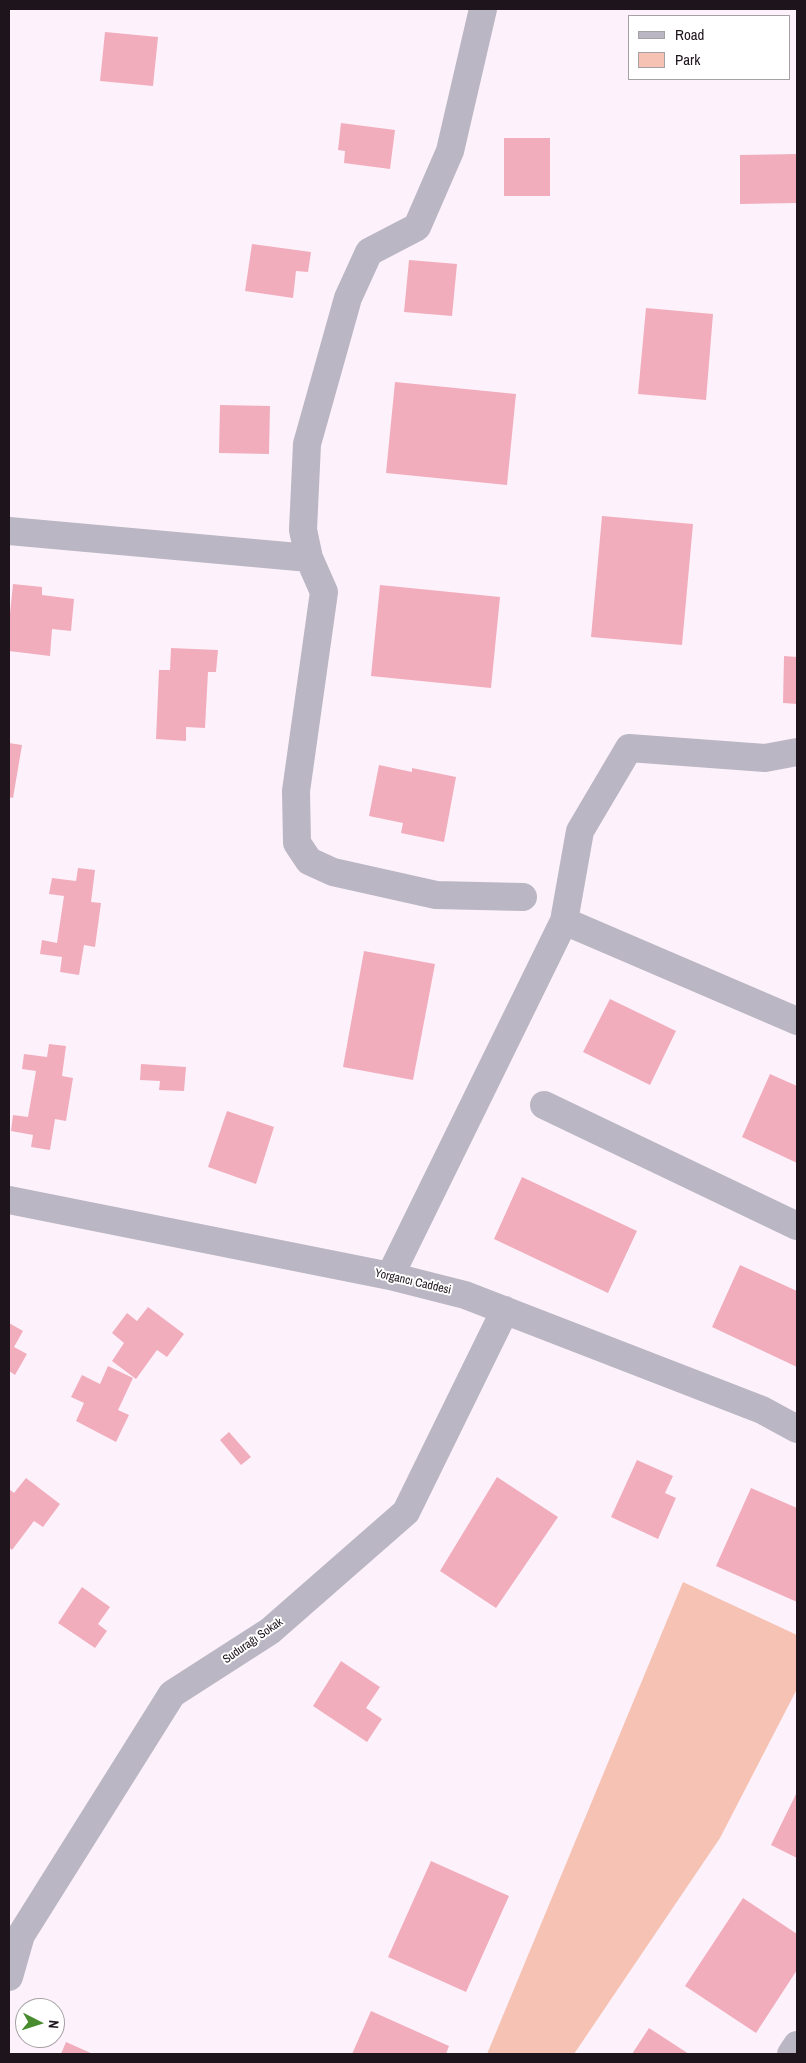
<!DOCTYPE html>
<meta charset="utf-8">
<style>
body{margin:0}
#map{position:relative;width:806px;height:2063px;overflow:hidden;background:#fdf2fb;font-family:"Archivo Narrow",sans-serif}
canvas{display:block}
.frame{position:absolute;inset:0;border:10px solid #1d141c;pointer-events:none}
.legend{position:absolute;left:628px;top:15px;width:162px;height:65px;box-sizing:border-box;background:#fff;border:1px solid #a5a1a4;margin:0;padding:6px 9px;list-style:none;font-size:15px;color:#1d141c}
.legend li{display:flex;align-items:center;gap:10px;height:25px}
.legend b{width:25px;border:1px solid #a5a1a4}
.north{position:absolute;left:15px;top:1998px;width:50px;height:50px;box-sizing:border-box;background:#fff;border:1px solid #a5a1a4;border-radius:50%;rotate:95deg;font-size:14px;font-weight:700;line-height:20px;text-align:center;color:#1d141c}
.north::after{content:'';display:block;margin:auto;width:18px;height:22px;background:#498b2f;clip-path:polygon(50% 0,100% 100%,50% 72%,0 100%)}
</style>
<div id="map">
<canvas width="806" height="2063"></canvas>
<div class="frame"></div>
<ul class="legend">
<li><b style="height:6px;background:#bab6c3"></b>Road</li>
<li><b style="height:14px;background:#f5c2b3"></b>Park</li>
</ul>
<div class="north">N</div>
</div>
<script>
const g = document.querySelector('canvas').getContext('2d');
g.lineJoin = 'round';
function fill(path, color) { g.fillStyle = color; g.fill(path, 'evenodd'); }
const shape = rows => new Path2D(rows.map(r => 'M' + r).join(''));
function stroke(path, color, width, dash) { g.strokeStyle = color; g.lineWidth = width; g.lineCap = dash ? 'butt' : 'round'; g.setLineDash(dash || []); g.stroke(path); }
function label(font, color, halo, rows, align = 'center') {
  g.font = font + ' "Archivo Narrow",sans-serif'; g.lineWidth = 4; g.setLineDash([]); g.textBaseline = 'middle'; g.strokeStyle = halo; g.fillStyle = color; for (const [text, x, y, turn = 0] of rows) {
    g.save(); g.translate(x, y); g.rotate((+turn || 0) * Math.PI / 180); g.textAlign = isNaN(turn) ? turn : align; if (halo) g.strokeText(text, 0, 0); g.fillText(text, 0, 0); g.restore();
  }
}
fill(shape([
 [683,1582,797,1635,797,1689,720,1838,574,2054,487,2054]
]), '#f5c2b3');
fill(shape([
 [105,32,158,37,153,86,100,81],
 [341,123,395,130,390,169,344,163,345,151,338,150],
 [504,138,550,138,550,196,504,196],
 [797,154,797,203,740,204,740,155],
 [252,244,311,252,308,272,296,271,293,298,245,291],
 [409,260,457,264,452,316,404,312],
 [646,308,713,314,706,400,638,394],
 [395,382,516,394,507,485,386,473],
 [220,405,270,406,269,454,219,453],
 [602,516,693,524,682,645,591,637],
 [13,584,42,587,42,595,74,599,71,631,52,629,50,656,9,651,9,623],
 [380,585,500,597,491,688,371,676],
 [171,648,218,650,216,672,208,672,205,728,186,727,186,741,156,739,159,670,170,670],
 [784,656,797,657,797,704,783,703],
 [9,743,22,745,13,798,9,797],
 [379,765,412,772,412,768,456,777,444,842,401,833,403,823,369,816],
 [78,868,95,870,91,902,101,903,95,947,84,945,79,975,60,972,62,957,40,954,42,940,57,943,64,896,49,894,52,878,76,881],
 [364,951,435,964,413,1080,343,1067],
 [610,999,676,1031,650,1085,583,1052],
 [49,1044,66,1046,62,1076,73,1078,66,1121,55,1119,50,1150,31,1147,33,1135,11,1131,13,1115,28,1117,36,1071,22,1069,24,1054,47,1057],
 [141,1064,186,1067,184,1091,159,1090,160,1081,140,1080],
 [770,1074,797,1086,797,1163,742,1137],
 [227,1111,274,1127,256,1184,208,1167],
 [522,1177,637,1231,608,1293,494,1239],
 [740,1265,797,1291,797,1367,712,1327],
 [148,1307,184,1334,167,1357,157,1350,136,1379,112,1361,124,1343,112,1333,127,1313,137,1321],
 [9,1323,23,1331,14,1347,27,1354,15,1375,9,1371],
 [108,1366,133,1378,118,1410,129,1415,116,1442,76,1421,84,1403,71,1397,82,1375,100,1384],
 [229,1432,251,1457,241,1465,220,1440],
 [637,1460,673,1476,665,1493,676,1498,658,1539,611,1517],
 [497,1477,558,1517,496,1608,440,1571],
 [26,1478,60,1504,43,1527,34,1521,12,1550,9,1547,9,1489,14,1493],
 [751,1488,797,1508,797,1602,716,1566],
 [82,1587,110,1607,98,1624,107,1631,95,1648,58,1623],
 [341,1661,380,1687,366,1708,382,1719,367,1742,313,1706],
 [797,1792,797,1858,771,1845],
 [431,1861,509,1896,466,1992,388,1957],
 [743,1898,797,1934,797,1970,756,2033,685,1986],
 [371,2011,449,2046,446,2054,352,2054],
 [649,2028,689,2054,632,2054],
 [66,2042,93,2054,61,2054]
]), '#f2adbd');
stroke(shape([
 [9,531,309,558,324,592,296,791,297,843,309,861,333,872,436,895,523,897],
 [309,558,303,530,307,444,348,298,369,252,417,227,450,151,483,9],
 [564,921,797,1021],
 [544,1105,797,1226],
 [9,1200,390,1276,465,1295,762,1410,797,1429],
 [390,1276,564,921,580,831,629,748,765,758,797,752],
 [9,1977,21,1935,172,1694,270,1631,406,1512,505,1310],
 [791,2054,797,2045]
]), '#bab6c3', 28);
label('12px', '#1d141c', '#fff', [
 ["Yorgancı Caddesi",413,1282,13],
 ["Sudurağı Sokak",253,1641,-35]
]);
</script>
